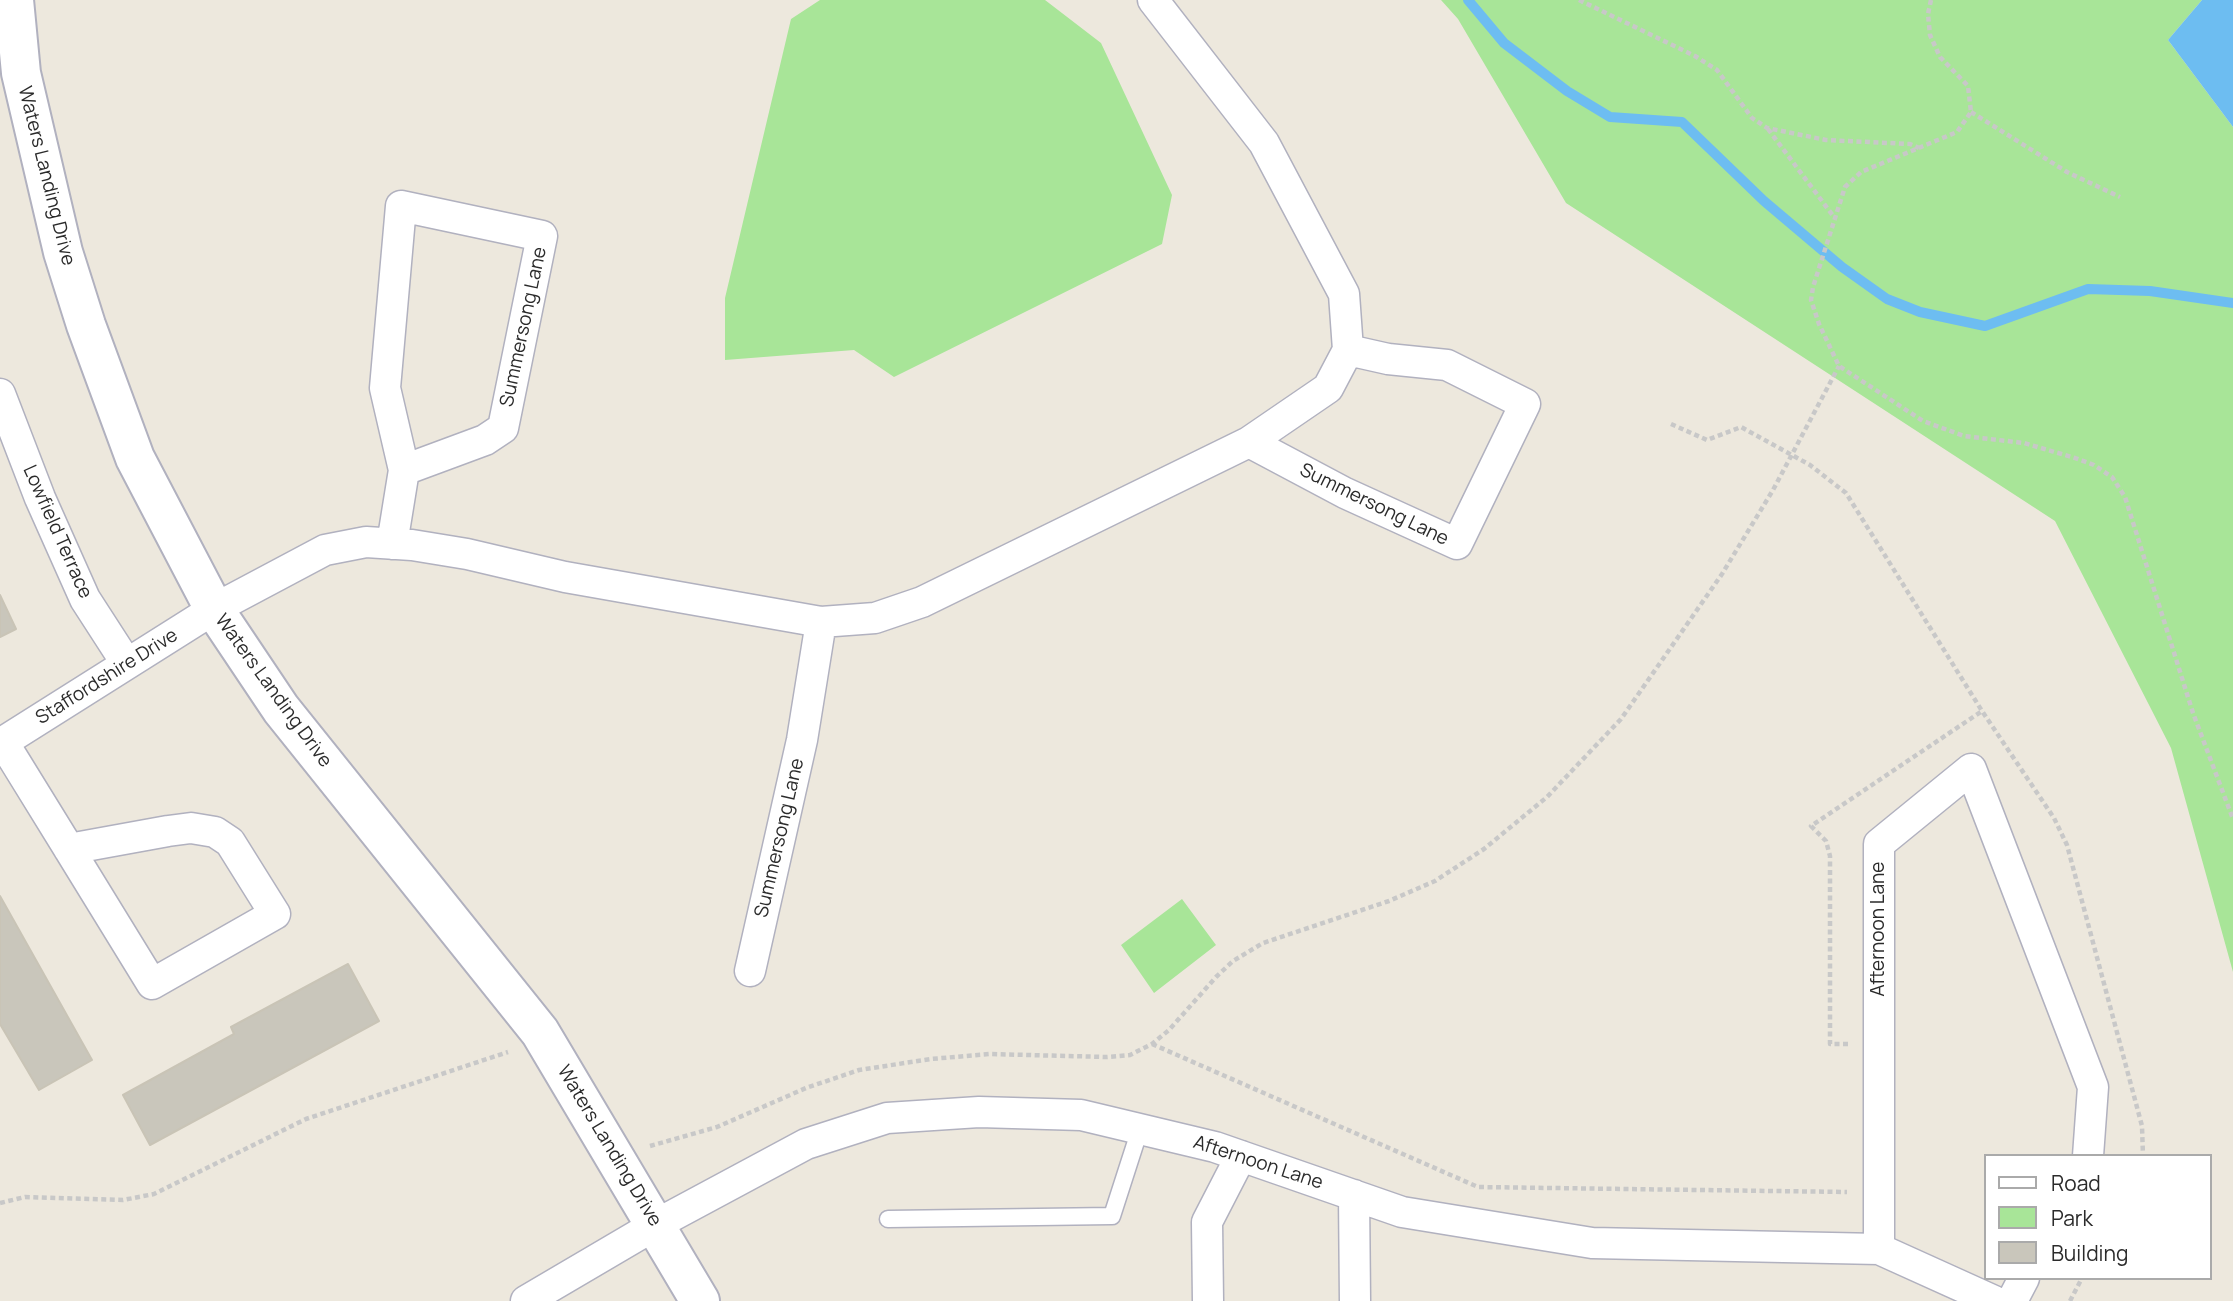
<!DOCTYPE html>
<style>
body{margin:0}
#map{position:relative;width:2233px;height:1301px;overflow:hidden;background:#ede8dd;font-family:Manrope,sans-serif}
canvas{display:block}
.legend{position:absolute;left:1984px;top:1154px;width:228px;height:126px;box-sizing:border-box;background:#fff;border:2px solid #aaa;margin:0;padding:9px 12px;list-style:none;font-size:21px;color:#2b2b2b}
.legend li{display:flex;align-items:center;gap:14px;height:35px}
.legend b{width:35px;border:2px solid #aaa}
</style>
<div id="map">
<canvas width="2233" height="1301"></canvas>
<ul class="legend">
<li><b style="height:9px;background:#fff"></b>Road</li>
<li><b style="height:19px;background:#a8e598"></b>Park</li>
<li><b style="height:19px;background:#c9c6bb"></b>Building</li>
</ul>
</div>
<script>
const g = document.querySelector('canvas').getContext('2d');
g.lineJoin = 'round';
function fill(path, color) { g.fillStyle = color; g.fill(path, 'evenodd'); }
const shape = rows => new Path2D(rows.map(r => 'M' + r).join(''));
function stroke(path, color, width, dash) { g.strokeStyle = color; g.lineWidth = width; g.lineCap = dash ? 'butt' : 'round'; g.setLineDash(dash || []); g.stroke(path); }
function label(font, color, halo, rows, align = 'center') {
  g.font = font + ' Manrope,sans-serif'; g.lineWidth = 6; g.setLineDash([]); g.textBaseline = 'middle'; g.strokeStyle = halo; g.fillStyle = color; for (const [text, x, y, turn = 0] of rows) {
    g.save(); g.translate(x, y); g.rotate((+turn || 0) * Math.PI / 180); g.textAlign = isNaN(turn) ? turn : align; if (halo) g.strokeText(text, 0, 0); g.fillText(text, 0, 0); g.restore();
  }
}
fill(shape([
 [820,0,1045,0,1101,43,1172,195,1162,244,894,377,854,350,725,360,725,298,791,19],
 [1441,0,2202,0,2168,40,2233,127,2233,972,2171,748,2055,521,1566,203,1458,19],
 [1182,899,1216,945,1154,993,1121,945]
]), '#a8e598');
fill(shape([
 [2202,0,2233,0,2233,127,2168,40]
]), '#6dbdf1');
stroke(shape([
 [1468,0,1504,43,1567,91,1610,117,1682,122,1764,201,1842,267,1887,299,1920,312,1985,326,2088,289,2150,291,2233,303]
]), '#6dbdf1', 10);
const building = shape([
 [0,595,16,629,0,637,0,595],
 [0,896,92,1060,39,1090,0,1024,0,896],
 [348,964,379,1021,150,1145,123,1095,234,1034,231,1027,348,964]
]);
fill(building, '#c9c6bb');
stroke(building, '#c9c4b6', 2);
const lane = shape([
 [888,1219,1112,1216,1140,1129]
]);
const street = shape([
 [0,394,40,498,85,599,127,664],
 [1249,442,1345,493,1457,544,1525,404,1447,365,1388,359,1348,350],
 [392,544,404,470,385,388,401,206,542,236,503,428,485,440,404,470],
 [3,742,69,849,152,984,275,914,230,842,215,832,191,828,168,831,69,849],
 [0,744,214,609,325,550,366,542,412,545,467,554,565,577,821,622,875,618,922,602,1249,442,1328,388,1348,350,1344,294,1264,143,1153,0],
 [750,971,802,740,821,622],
 [1354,1195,1355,1301],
 [1879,1249,1879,844,1971,769,2093,1087,2088,1156],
 [526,1301,657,1224,806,1144,887,1118,979,1112,1081,1115,1215,1147,1402,1212,1592,1243,1879,1249,1994,1301],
 [1208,1301,1207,1222,1241,1156],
 [2012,1301,2024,1278]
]);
const secondary = shape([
 [14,0,21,73,63,252,86,325,135,458,214,609,281,709,540,1032,700,1301]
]);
stroke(lane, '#b1b1bf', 19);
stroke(street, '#b1b1bf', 33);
stroke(secondary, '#b1b1bf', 42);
stroke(shape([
 [1579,0,1695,56,1717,70,1752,118,1767,128,1826,140,1910,144,1919,148],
 [1931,0,1928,14,1930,35,1940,57,1968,86,1971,112,1957,132,1861,172,1845,187,1813,287,1811,300,1819,324,1839,366,1923,421,1964,436,2024,443,2075,458,2094,465,2112,477,2125,497,2193,713,2233,819],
 [1971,112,2067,172,2120,197],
 [1768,129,1834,217],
 [1671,424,1707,440,1741,427,1810,465,1846,493,1982,711,2054,818,2067,845,2142,1126,2143,1156],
 [1152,1044,1478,1187,1847,1192],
 [1848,1044,1830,1044,1830,856,1826,841,1811,826,1982,711],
 [650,1146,717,1127,806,1088,859,1070,931,1059,989,1054,1107,1057,1130,1055,1152,1044,1169,1030,1216,977,1233,961,1263,943,1389,901,1435,881,1484,849,1547,797,1621,719,1722,574,1773,490,1839,366],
 [0,1203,25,1197,123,1200,154,1194,306,1119,508,1052],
 [2070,1301,2082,1278]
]), '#c8c8c8', 4.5, [5, 3.5]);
stroke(lane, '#fff', 16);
stroke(street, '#fff', 30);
stroke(secondary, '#fff', 38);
label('19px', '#2b2b2b', '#fff', [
 ["Waters Landing Drive",46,176,76],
 ["Summersong Lane",524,327,-78],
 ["Summersong Lane",1374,505,26],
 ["Lowfield Terrace",57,532,66],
 ["Staffordshire Drive",107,677,-32],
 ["Waters Landing Drive",273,691,54],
 ["Summersong Lane",780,838,-77],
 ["Afternoon Lane",1879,929,-90],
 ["Waters Landing Drive",609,1146,59],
 ["Afternoon Lane",1258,1163,18]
]);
</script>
